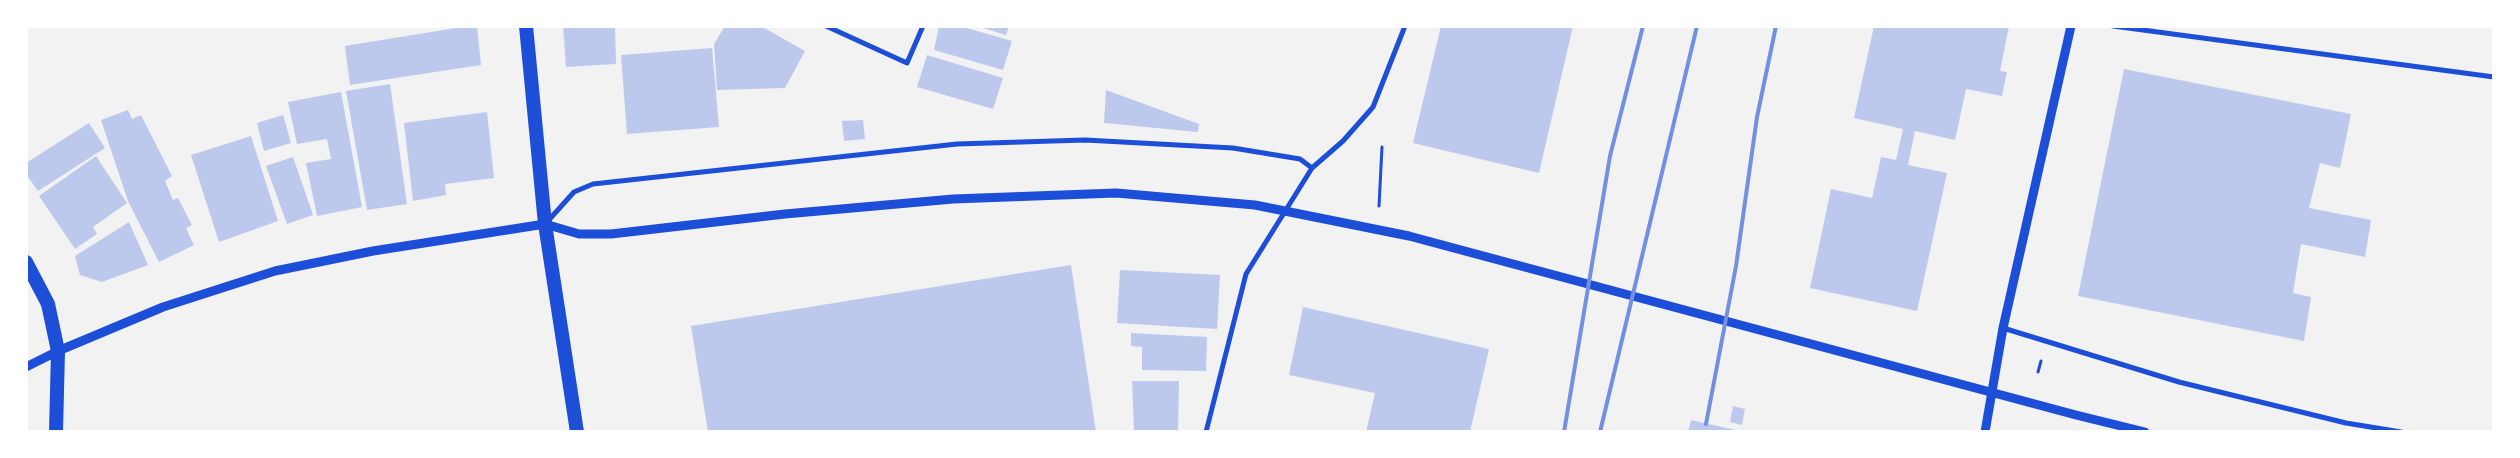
<!DOCTYPE html>
<style>
body{margin:0}
#map{position:relative;width:2520px;height:458px;overflow:hidden;background:#f2f2f2;font-family:Ubuntu,sans-serif}
canvas{display:block}
.frame{position:absolute;inset:0;border:28px solid #fff;pointer-events:none}
</style>
<div id="map">
<canvas width="2520" height="458"></canvas>
<div class="frame"></div>
</div>
<script>
const g = document.querySelector('canvas').getContext('2d');
g.lineJoin = 'round';
function fill(path, color) { g.fillStyle = color; g.fill(path, 'evenodd'); }
const shape = rows => new Path2D(rows.map(r => 'M' + r).join(''));
function stroke(path, color, width, dash) { g.strokeStyle = color; g.lineWidth = width; g.lineCap = dash ? 'butt' : 'round'; g.setLineDash(dash || []); g.stroke(path); }
fill(shape([
 [468,26,477,26,481,65,350,85,345,46],
 [563,26,615,26,616,64,566,67],
 [725,26,761,26,805,51,785,88,717,90,714,44],
 [939,26,960,26,1012,41,1003,70,934,50],
 [977,26,1009,26,1006,35],
 [1441,26,1573,26,1539,173,1413,143],
 [1874,26,2009,26,2000,71,2007,72,2002,96,1966,89,1955,140,1915,131,1908,165,1947,173,1917,311,1810,288,1831,189,1872,198,1881,157,1896,160,1903,129,1854,118],
 [712,48,719,127,627,134,621,55],
 [927,55,1003,78,993,109,917,87],
 [2124,69,2351,114,2340,168,2320,163,2309,208,2371,220,2365,257,2301,244,2293,293,2311,297,2304,341,2078,296],
 [390,84,407,204,367,210,346,91],
 [1106,90,1199,124,1198,132,1104,123],
 [341,92,362,207,317,216,306,163,331,159,327,139,297,144,288,102],
 [128,110,132,119,141,115,172,176,165,181,173,200,178,198,192,225,186,228,194,245,159,262,128,201,101,120],
 [487,112,494,178,445,184,446,195,413,201,404,123],
 [283,115,291,143,264,151,257,123],
 [863,120,865,139,844,141,842,121],
 [89,123,105,148,38,191,26,174,26,163],
 [251,136,278,221,219,242,191,155],
 [96,156,127,203,93,227,97,234,75,249,39,196],
 [293,157,313,215,287,224,266,166],
 [129,222,148,265,102,282,80,275,75,256],
 [1071,265,1096,432,708,432,691,326],
 [1120,270,1220,275,1217,329,1117,323],
 [1303,307,1489,349,1470,432,1366,432,1375,393,1289,375],
 [1131,333,1207,337,1206,371,1142,370,1142,347,1131,346],
 [1132,381,1179,381,1178,432,1134,431],
 [1733,406,1745,409,1742,425,1730,422],
 [1691,420,1740,431,1740,432,1688,432]
]), '#bdc9ec');
stroke(shape([
 [1379,206,1382,147],
 [2038,372,2041,361]
]), '#1d4ed8', 3);
stroke(shape([
 [826,26,907,63,923,26],
 [2113,26,2494,77],
 [547,222,574,192,593,184,957,144,1085,140,1233,148,1300,159,1312,168],
 [2003,328,2179,382,2346,423,2401,432],
 [1206,432,1246,274,1312,168,1343,141,1373,107,1405,26]
]), '#1d4ed8', 5);
stroke(shape([
 [26,367,58,351,163,307,275,271,373,251,545,224,579,234,611,234,785,214,953,199,1116,193,1255,205,1409,236,2076,415,2145,432],
 [1985,432,2003,328,2071,26]
]), '#1d4ed8', 9);
stroke(shape([
 [526,26,545,224,577,432],
 [26,262,48,304,58,351,56,432]
]), '#1d4ed8', 14);
stroke(shape([
 [1706,424,1736,266,1757,117,1776,26],
 [1564,432,1610,156,1643,26],
 [1600,432,1697,26]
]), '#7290e2', 4);
</script>
